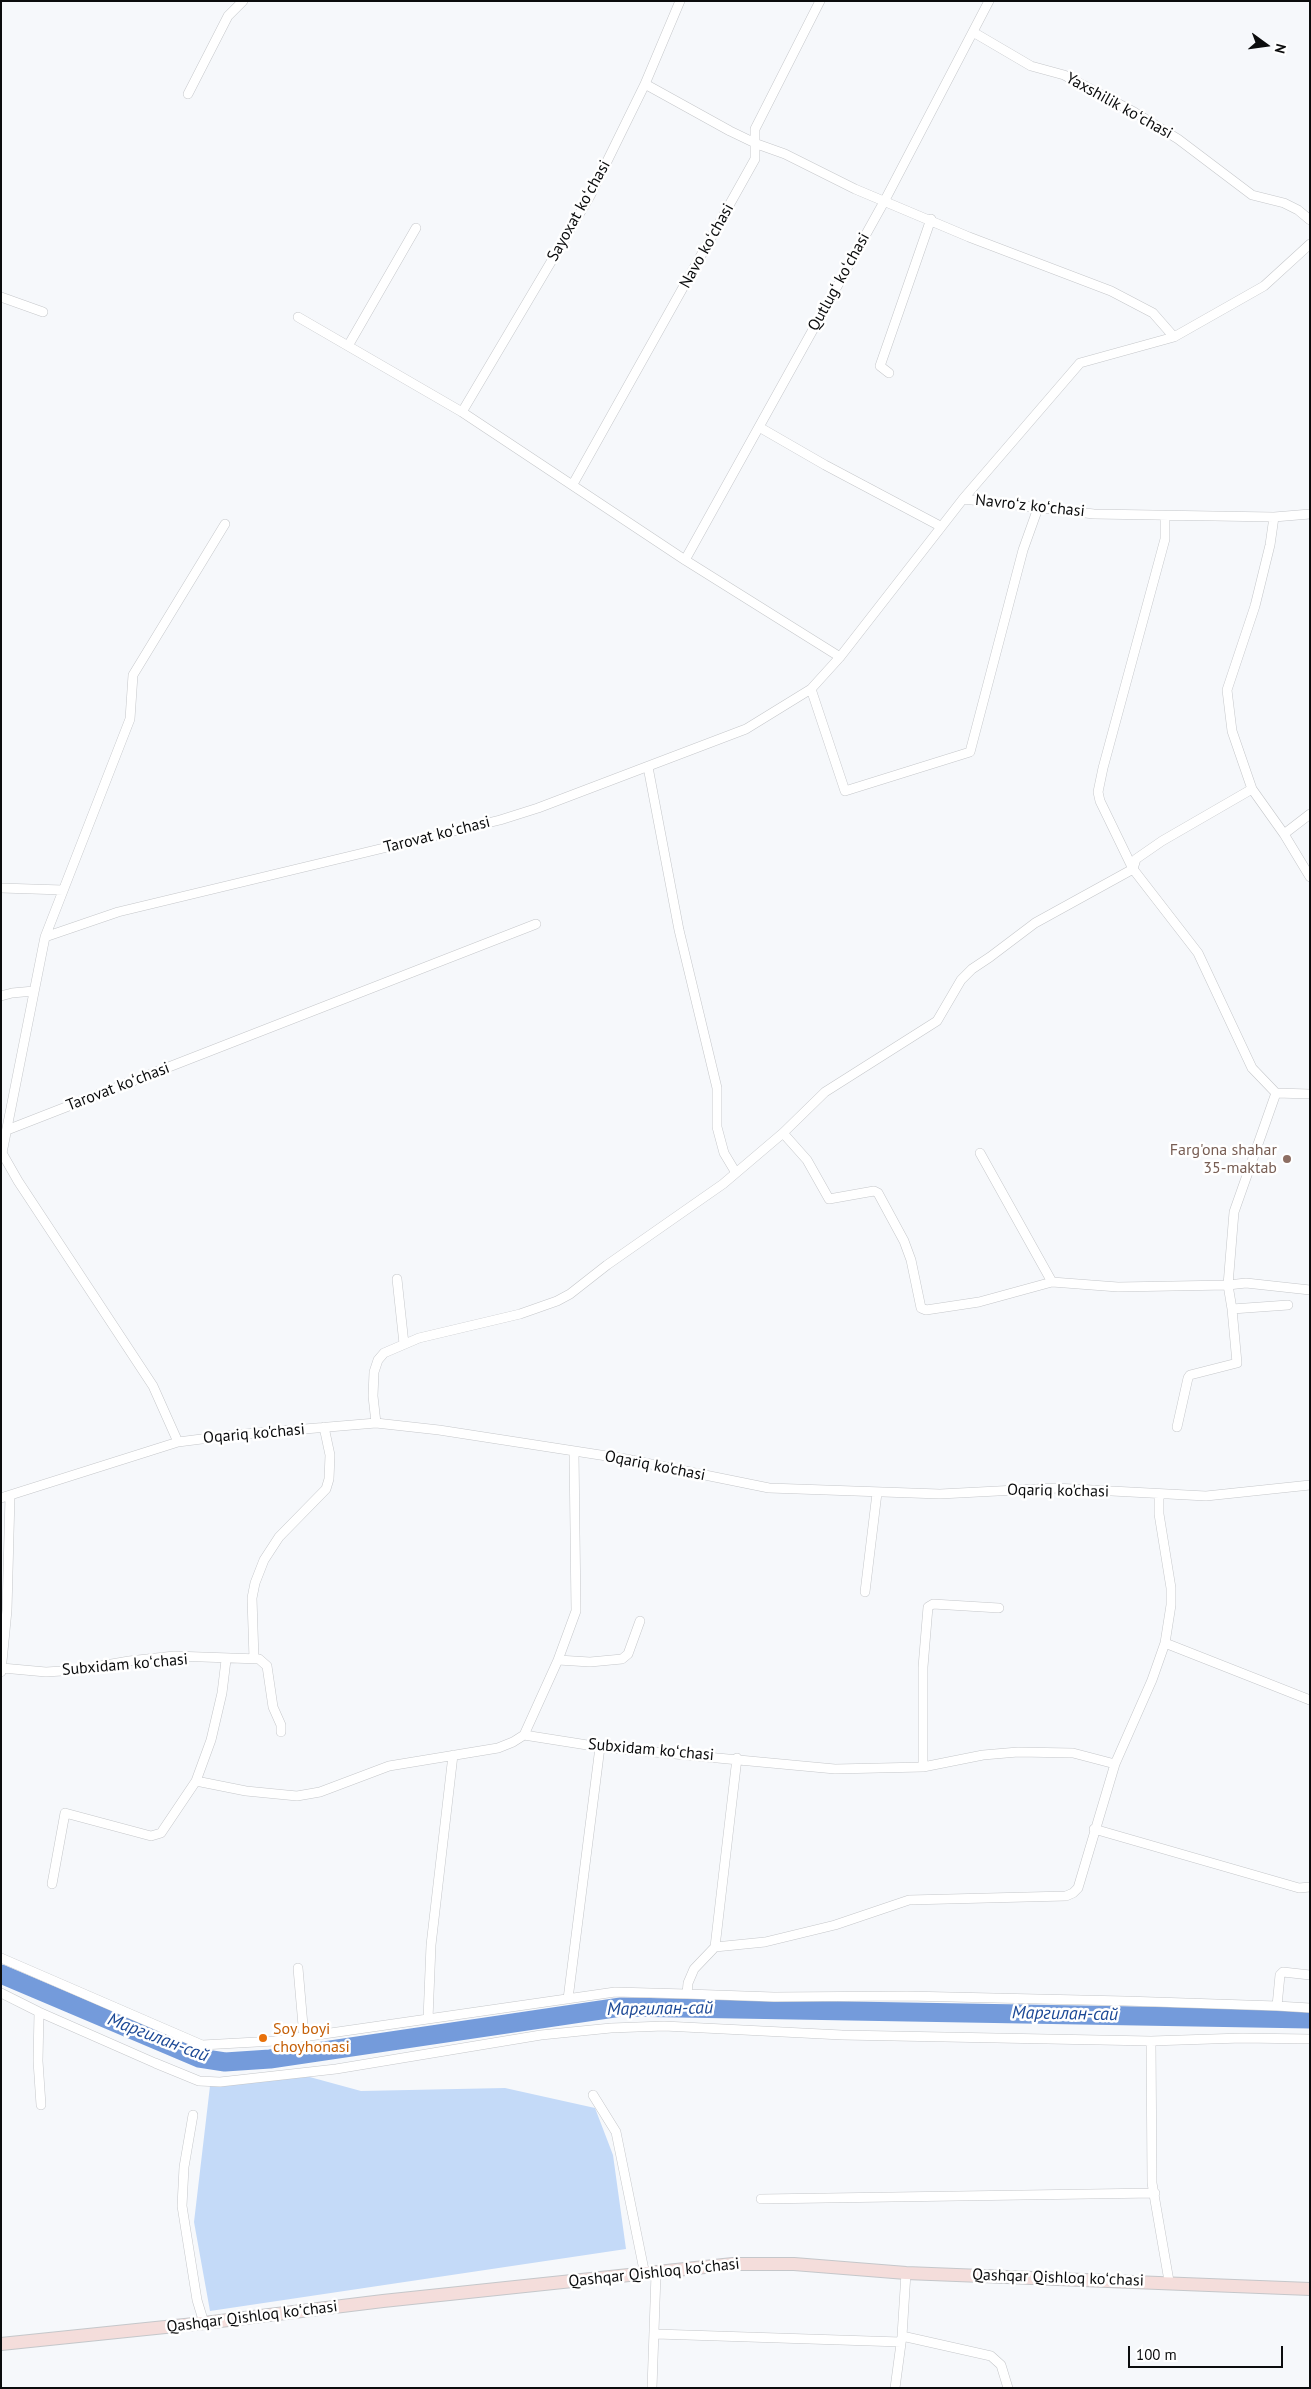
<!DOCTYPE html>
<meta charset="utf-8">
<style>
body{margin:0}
#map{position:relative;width:1311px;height:2389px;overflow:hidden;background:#f6f8fb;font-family:"PT Sans",sans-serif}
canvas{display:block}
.frame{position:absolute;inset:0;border:2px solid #0b0c0d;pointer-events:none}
.north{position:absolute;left:1241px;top:20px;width:50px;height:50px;-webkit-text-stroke:4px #fff;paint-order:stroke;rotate:104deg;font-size:14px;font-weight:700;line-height:20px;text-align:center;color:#0b0c0d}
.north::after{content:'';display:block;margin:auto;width:18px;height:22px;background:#0b0c0d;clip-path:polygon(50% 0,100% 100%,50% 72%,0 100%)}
.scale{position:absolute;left:1128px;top:2346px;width:155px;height:22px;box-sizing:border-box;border:2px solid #0b0c0d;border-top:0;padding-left:6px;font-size:15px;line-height:18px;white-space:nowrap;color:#0b0c0d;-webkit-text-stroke:4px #fff;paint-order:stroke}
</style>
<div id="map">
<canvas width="1311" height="2389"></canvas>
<div class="frame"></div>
<div class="north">N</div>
<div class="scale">100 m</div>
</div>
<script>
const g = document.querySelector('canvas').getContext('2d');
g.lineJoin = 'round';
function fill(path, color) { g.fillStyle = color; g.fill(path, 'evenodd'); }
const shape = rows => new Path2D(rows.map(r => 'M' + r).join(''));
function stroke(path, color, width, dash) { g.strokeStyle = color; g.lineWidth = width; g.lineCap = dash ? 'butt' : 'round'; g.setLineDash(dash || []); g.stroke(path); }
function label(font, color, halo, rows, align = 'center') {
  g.font = font + ' "PT Sans",sans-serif'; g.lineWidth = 5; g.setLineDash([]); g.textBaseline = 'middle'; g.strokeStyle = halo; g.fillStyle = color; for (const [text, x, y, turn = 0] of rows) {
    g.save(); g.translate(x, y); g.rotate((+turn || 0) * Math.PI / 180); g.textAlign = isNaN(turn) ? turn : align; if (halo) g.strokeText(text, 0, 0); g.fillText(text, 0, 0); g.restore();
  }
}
fill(shape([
 [306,2076,361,2091,505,2088,595,2108,613,2155,626,2249,210,2311,194,2222,210,2086]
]), '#c4daf8');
stroke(shape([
 [1,1974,199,2058,225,2062,270,2059,621,2007,1310,2019]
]), '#749bdb', 19);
const minor = shape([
 [973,32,1031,66,1064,75,1134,112,1178,139,1252,195,1284,203,1298,210,1310,220],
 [645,84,730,131,757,144,785,154,855,189,969,237,1111,291,1153,313,1174,337],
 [188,94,228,16,243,1],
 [1,297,43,312],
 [298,317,462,412,685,560,840,657],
 [348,346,416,228],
 [889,373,880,366,931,219],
 [462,412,590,196,645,84,680,1],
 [759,427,825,465,940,526],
 [573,484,755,159,755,129,820,1],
 [963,499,1080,363,1174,337,1264,286,1310,244],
 [1165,516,1165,539,1103,768,1098,792,1100,801,1133,869,1198,953,1252,1068,1276,1093,1310,1094],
 [685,560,885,200,989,1],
 [811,689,845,791,970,752,1023,550,1038,508],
 [648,767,679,930,717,1088,717,1127,724,1153,736,1173],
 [1252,789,1232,731,1227,690,1255,606,1270,545,1274,517],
 [1284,834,1310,877],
 [1,888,63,890],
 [45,937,118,912,500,820,538,808,746,729,811,689,840,657,963,499,1094,514,1274,517,1310,514],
 [1,996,12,993,34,991],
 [7,1130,536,924],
 [783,1133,807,1160,829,1199,874,1191,878,1193,904,1241,911,1260,921,1308,926,1310,979,1302,1052,1282,1118,1287,1228,1285,1234,1212,1276,1093],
 [980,1153,1052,1282],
 [397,1279,404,1344],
 [1232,1309,1288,1305],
 [376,1423,373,1396,374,1372,378,1360,384,1353,419,1338,520,1314,557,1301,570,1294,607,1265,723,1184,783,1133,825,1092,937,1021,961,980,972,969,990,957,1035,923,1133,869,1136,859,1162,841,1252,789,1284,834,1310,814],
 [1177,1427,1188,1378,1190,1375,1237,1363,1232,1309,1228,1285,1246,1283,1310,1290],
 [178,1442,153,1386,18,1181,2,1153,45,937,130,719,133,675,225,524],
 [1,1498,178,1442,233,1435,376,1423,439,1430,626,1459,769,1488,940,1494,1055,1488,1206,1496,1310,1485],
 [865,1592,877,1493],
 [1165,1643,1310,1700],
 [254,1659,252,1598,255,1583,264,1560,279,1537,326,1489,329,1479,330,1455,324,1427],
 [558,1660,590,1662,622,1659,628,1654,640,1621],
 [2,1668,46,1672,77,1670,129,1661,174,1656,259,1659,267,1666,273,1707,281,1725,281,1732],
 [1,1672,7,1610,10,1496],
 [524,1735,558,1660,576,1611,574,1452],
 [923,1767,923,1667,928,1607,933,1604,999,1608],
 [196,1781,246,1791,297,1796,320,1792,389,1766,498,1748,513,1742,524,1735,600,1747,835,1769,923,1767,983,1755,1018,1752,1073,1753,1115,1764],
 [1094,1829,1299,1888,1310,1887],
 [52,1884,65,1813,151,1836,161,1833,196,1781,211,1740,222,1693,226,1660],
 [715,1947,765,1942,835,1925,909,1900,1066,1896,1073,1893,1078,1888,1115,1764,1152,1680,1165,1643,1171,1605,1171,1588,1159,1514,1159,1495],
 [1,1958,202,2045,275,2041,615,1992,687,1994,688,1983,694,1969,715,1947,737,1758],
 [298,1968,304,2037],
 [1310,1975,1283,1972,1280,1975,1277,2006,1310,2008],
 [1,1993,39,2012],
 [687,1994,774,1997,907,1996,1125,2001,1277,2006],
 [568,1999,600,1747],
 [428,2019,431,1945,453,1755],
 [1151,2041,1152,2183,1169,2281],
 [593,2095,616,2132,645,2275],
 [41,2105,38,2061,39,2012,155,2063,199,2081,220,2082,336,2069,541,2035,611,2028,664,2026,842,2035,1151,2041,1242,2038,1310,2039],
 [193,2115,184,2167,182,2206,197,2300,204,2323],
 [761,2199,1155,2193],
 [656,2334,901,2342],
 [902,2336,991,2356,1001,2365,1008,2388],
 [652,2388,656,2274],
 [895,2388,902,2336,906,2273]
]);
const secondary = shape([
 [1,2344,204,2323,383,2301,733,2264,794,2264,906,2273,1310,2289]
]);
stroke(minor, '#c5c7ca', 10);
stroke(secondary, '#c5c7ca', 14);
stroke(minor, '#fff', 9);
stroke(secondary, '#f4dddb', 12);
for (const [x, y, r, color] of [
 [1287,1159,5,"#8d6e63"],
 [263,2038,5,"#e8710a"]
]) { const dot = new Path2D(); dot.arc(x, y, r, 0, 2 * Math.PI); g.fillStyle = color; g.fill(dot); stroke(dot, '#fff', 2); }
label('16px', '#0b0c0d', '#fff', [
 ["Yaxshilik koʻchasi",1119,106,29],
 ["Sayoxat koʻchasi",579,211,-61],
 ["Navo koʻchasi",707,246,-61],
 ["Qutlugʻ koʻchasi",839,282,-61],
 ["Navroʻz koʻchasi",1030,506,6],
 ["Tarovat koʻchasi",437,835,-14],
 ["Tarovat koʻchasi",118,1087,-21],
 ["Oqariq ko'chasi",254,1434,-5],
 ["Oqariq ko'chasi",655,1466,11],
 ["Oqariq ko'chasi",1058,1491,1],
 ["Subxidam koʻchasi",125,1665,-5],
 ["Subxidam koʻchasi",651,1750,5],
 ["Qashqar Qishloq koʻchasi",654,2273,-6],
 ["Qashqar Qishloq koʻchasi",1058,2278,2],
 ["Qashqar Qishloq koʻchasi",252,2317,-7]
]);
label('16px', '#785e54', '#fff', [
 ["Farg'ona shahar",1277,1150],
 ["35-maktab",1277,1168]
], 'right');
label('16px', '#c56008', '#fff', [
 ["Soy boyi",273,2029],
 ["choyhonasi",273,2047]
], 'left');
label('italic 18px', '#1b4895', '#fff', [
 ["Маргилан-сай",660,2009,-1],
 ["Маргилан-сай",1065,2014,1],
 ["Маргилан-сай",158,2038,21]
]);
</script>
